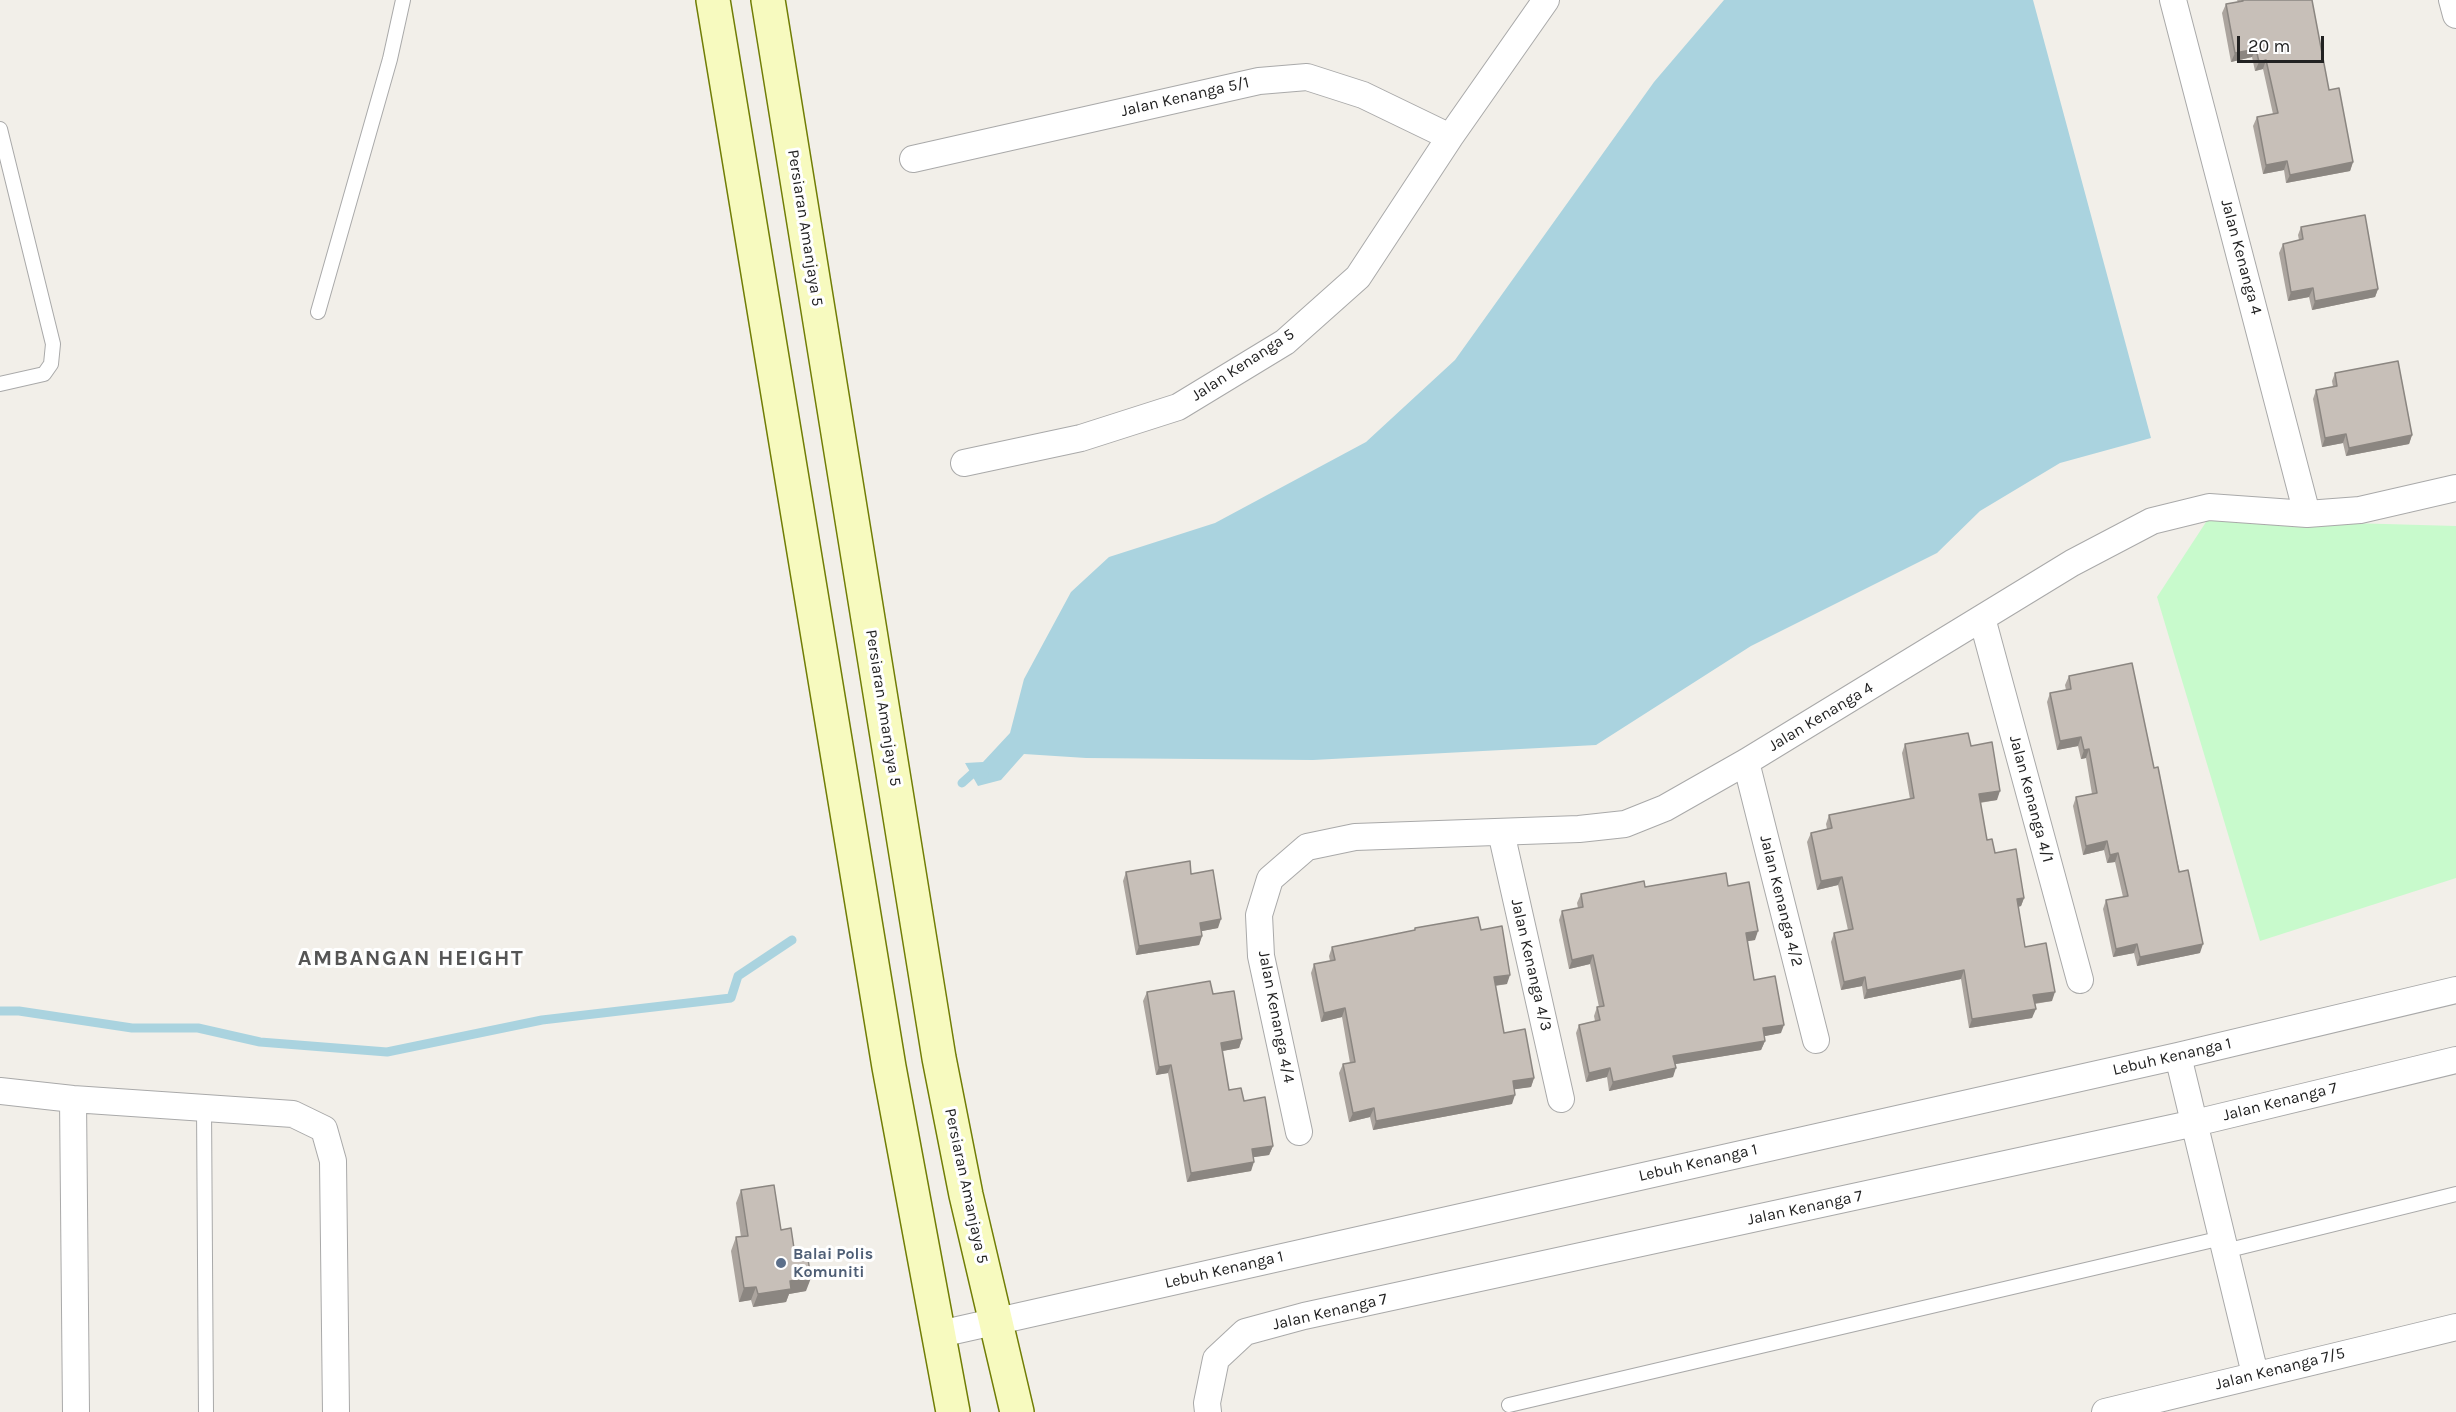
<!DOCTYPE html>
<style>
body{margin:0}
#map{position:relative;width:2456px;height:1412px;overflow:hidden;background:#f2efe9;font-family:Karla,sans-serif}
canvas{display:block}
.scale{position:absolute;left:2237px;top:36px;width:87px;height:27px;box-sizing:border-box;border:3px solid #222;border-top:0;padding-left:8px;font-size:18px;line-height:21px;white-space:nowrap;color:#222;-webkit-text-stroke:4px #fff;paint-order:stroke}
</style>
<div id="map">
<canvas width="2456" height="1412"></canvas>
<div class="scale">20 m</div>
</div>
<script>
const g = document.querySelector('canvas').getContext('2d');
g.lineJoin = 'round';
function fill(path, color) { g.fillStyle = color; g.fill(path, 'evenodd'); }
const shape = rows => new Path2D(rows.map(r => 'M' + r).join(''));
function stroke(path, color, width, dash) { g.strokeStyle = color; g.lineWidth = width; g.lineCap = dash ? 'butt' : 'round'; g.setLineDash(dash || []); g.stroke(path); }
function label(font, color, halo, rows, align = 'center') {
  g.font = font + ' Karla,sans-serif'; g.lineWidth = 6; g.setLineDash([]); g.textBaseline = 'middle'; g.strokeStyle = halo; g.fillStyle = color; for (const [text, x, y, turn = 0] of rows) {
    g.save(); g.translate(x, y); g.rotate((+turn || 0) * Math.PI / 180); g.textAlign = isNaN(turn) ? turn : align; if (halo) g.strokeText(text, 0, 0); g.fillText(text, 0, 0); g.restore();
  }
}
fill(shape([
 [2208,519,2456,526,2456,878,2260,941,2157,597]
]), '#c8facc');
fill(shape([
 [1724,0,2033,0,2151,438,2060,463,1980,511,1937,553,1751,646,1596,745,1313,760,1086,758,1024,754,1001,780,978,786,965,763,983,762,1010,733,1024,679,1071,592,1109,557,1215,523,1366,442,1455,360,1654,82]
]), '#aad3df');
stroke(shape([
 [962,783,972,774,984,774],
 [0,1011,19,1011,132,1028,198,1028,260,1042,387,1052,542,1020,731,998,738,976,792,940]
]), '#aad3df', 9);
const lane = shape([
 [0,129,53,344,51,364,44,374,0,384],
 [318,312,390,59,403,0],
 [204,1106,206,1412],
 [2225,1251,2456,1194],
 [1509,1405,2222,1238]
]);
const street = shape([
 [2173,0,2307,514],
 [2452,0,2456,15],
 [913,159,1259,81,1307,77,1363,95,1450,137],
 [964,463,1081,438,1178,407,1285,342,1358,277,1450,137,1546,0],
 [1982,618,2080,980],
 [1746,762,1816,1040],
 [1501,832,1561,1099],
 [2178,1056,2255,1374],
 [0,1091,73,1099,293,1114,324,1129,333,1161,336,1412],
 [73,1099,76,1412],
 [1299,1132,1261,956,1259,915,1270,879,1307,847,1355,837,1579,829,1625,824,1665,808,1746,762,2072,563,2152,521,2209,507,2307,514,2360,510,2456,488],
 [940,1334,2178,1056,2456,990],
 [1208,1412,1207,1403,1216,1359,1245,1332,1304,1316,2195,1123,2456,1060],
 [2105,1412,2456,1327]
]);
const secondary = shape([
 [713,0,889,1067,953,1412],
 [768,0,939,1058,966,1195,1017,1412]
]);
stroke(lane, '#a9a9a9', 16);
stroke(street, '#a9a9a9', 28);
stroke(secondary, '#707d05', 36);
stroke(lane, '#fff', 14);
stroke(street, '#fff', 26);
stroke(secondary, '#f7fabf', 33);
fill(shape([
 [2237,0,2312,0,2329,90,2353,162,2350,171,2286,183,2284,170,2263,174,2253,126,2257,117,2273,114,2263,69,2255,71,2252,57,2231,62,2222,13,2226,4,2238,2],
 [2301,227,2378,289,2375,297,2312,310,2309,297,2288,301,2279,253,2283,244,2299,240,2298,235],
 [2335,373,2412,435,2409,444,2346,456,2343,443,2322,447,2313,399,2316,390,2333,387,2332,381],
 [2069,676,2154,768,2200,953,2137,966,2134,953,2113,957,2103,909,2106,900,2123,897,2115,862,2107,863,2104,850,2083,855,2073,806,2076,797,2092,794,2086,758,2081,759,2078,746,2057,750,2047,702,2050,693,2066,690,2065,685],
 [1905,744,1971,746,1997,800,1980,803,1987,840,2024,898,2021,906,2018,907,2025,947,2052,1001,2035,1004,2032,1018,1969,1028,1961,979,1864,999,1862,986,1841,990,1831,942,1834,933,1848,930,1838,885,1817,890,1807,842,1811,833,1827,829,1826,824,1829,815,1910,799,1902,753],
 [1126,872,1191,874,1218,928,1202,931,1202,936,1199,945,1136,955,1123,881],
 [1728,886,1755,940,1747,941,1754,980,1781,1033,1764,1036,1765,1041,1761,1050,1675,1064,1673,1077,1609,1091,1607,1077,1586,1082,1576,1033,1579,1025,1595,1021,1594,1016,1597,1007,1599,1007,1590,964,1569,969,1559,920,1562,911,1578,908,1577,903,1581,894,1645,887],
 [1415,928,1481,930,1507,984,1495,986,1504,1033,1534,1078,1531,1087,1514,1089,1512,1104,1373,1130,1370,1117,1349,1122,1339,1073,1343,1064,1350,1063,1342,1017,1321,1022,1311,973,1314,964,1330,961,1329,956,1332,947,1414,931],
 [1147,992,1213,994,1242,1039,1239,1048,1222,1051,1229,1090,1244,1101,1273,1146,1269,1155,1253,1157,1251,1171,1187,1182,1168,1073,1156,1075,1143,1001],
 [741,1190,781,1230,795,1255,806,1291,789,1294,786,1302,753,1307,751,1300,739,1302,731,1251,736,1237,741,1237,736,1203]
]), '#aba49e');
fill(shape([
 [2256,49,2252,57,2231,62,2235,53],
 [2266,60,2263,69,2255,71,2259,62],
 [2287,161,2284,170,2263,174,2266,165],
 [2353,162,2350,171,2286,183,2290,175],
 [2313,288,2309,297,2288,301,2291,292],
 [2378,289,2375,297,2312,310,2315,301],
 [2346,434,2343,443,2322,447,2325,438],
 [2412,435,2409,444,2346,456,2349,448],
 [2081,737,2078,746,2057,750,2060,741],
 [2089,749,2086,758,2081,759,2084,750],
 [2000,791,1997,800,1976,803,1979,794],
 [2107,841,2104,850,2083,855,2086,846],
 [2118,853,2115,862,2107,863,2110,855],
 [1842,877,1838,885,1817,890,1821,881],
 [2024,898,2021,906,2013,908,2017,899],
 [1221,919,1218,928,1197,932,1200,923],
 [1758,931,1755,940,1743,942,1746,933],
 [1202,936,1199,945,1136,955,1139,946],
 [2137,944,2134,953,2113,957,2116,949],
 [2203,944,2200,953,2137,966,2140,957],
 [1593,955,1590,964,1569,969,1572,960],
 [1964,970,1961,979,1864,999,1867,990],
 [1510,975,1507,984,1491,986,1494,977],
 [1865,977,1862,986,1841,990,1844,982],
 [2055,992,2052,1001,2030,1004,2033,995],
 [1345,1008,1342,1017,1321,1022,1324,1013],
 [2036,1009,2032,1018,1969,1028,1972,1019],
 [1784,1025,1781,1033,1760,1037,1763,1028],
 [1242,1039,1239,1048,1217,1052,1221,1043],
 [1765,1041,1761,1050,1670,1065,1673,1056],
 [1171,1065,1168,1073,1156,1075,1159,1067],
 [1610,1068,1607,1077,1586,1082,1589,1073],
 [1676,1068,1673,1077,1609,1091,1613,1082],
 [1534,1078,1531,1087,1510,1090,1513,1081],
 [1515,1095,1512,1104,1373,1130,1376,1121],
 [1374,1108,1370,1117,1349,1122,1353,1113],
 [1273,1146,1269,1155,1248,1158,1252,1149],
 [1254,1162,1251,1171,1187,1182,1191,1173],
 [811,1278,806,1291,789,1294,786,1302,753,1307,758,1294,790,1281],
 [756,1287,751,1300,739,1302,744,1288]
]), '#8b8681');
const building = shape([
 [2242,0,2312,0,2329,90,2339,88,2353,162,2290,175,2287,161,2266,165,2257,117,2278,113,2266,60,2259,62,2256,49,2235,53,2226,4,2243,1,2242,0],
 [2365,215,2378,289,2315,301,2313,288,2291,292,2283,244,2303,239,2301,227,2365,215],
 [2398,361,2412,435,2349,448,2346,434,2325,438,2316,390,2337,386,2335,373,2398,361],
 [2132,663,2154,768,2158,767,2179,872,2188,870,2203,944,2140,957,2137,944,2116,949,2106,900,2128,896,2118,853,2110,855,2107,841,2086,846,2076,797,2097,793,2089,749,2084,750,2081,737,2060,741,2050,693,2071,689,2069,676,2132,663],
 [1968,733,1971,746,1992,742,2000,791,1979,794,1987,840,1992,839,1995,853,2016,849,2024,898,2017,899,2025,947,2046,943,2055,992,2033,995,2036,1009,1972,1019,1964,970,1867,990,1865,977,1844,982,1834,933,1853,929,1842,877,1821,881,1811,833,1832,828,1829,815,1914,798,1905,744,1968,733],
 [1190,861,1191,874,1213,870,1221,919,1200,923,1202,936,1139,946,1126,872,1190,861],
 [1726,873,1728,886,1749,882,1758,931,1746,933,1754,980,1775,976,1784,1025,1763,1028,1765,1041,1673,1056,1676,1068,1613,1082,1610,1068,1589,1073,1579,1025,1600,1020,1597,1007,1604,1006,1593,955,1572,960,1562,911,1583,907,1581,894,1644,881,1645,887,1726,873],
 [1478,917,1481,930,1502,926,1510,975,1494,977,1504,1033,1525,1029,1534,1078,1513,1081,1515,1095,1376,1121,1374,1108,1353,1113,1343,1064,1355,1062,1345,1008,1324,1013,1314,964,1335,960,1332,947,1415,930,1415,928,1478,917],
 [1210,981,1213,994,1234,991,1242,1039,1221,1043,1229,1090,1241,1088,1244,1101,1265,1097,1273,1146,1252,1149,1254,1162,1191,1173,1171,1065,1159,1067,1147,992,1210,981],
 [774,1185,781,1230,791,1228,795,1255,807,1253,811,1278,790,1281,791,1289,758,1294,756,1287,744,1288,736,1237,748,1236,741,1190,774,1185]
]);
fill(building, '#c7bfb8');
stroke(building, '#8b8681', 1.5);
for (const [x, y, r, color] of [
 [781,1263,6,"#5c6f8a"]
]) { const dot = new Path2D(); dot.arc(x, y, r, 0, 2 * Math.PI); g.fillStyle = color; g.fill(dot); stroke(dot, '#fff', 2); }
label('16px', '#222', '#fff', [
 ["Jalan Kenanga 5/1",1185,97,-13],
 ["Persiaran Amanjaya 5",805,228,81],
 ["Jalan Kenanga 4",2241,257,75],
 ["Jalan Kenanga 5",1243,365,-33],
 ["Persiaran Amanjaya 5",883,708,81],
 ["Jalan Kenanga 4",1821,717,-31],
 ["Jalan Kenanga 4/1",2031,799,75],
 ["Jalan Kenanga 4/2",1781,901,76],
 ["Jalan Kenanga 4/3",1531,965,77],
 ["Jalan Kenanga 4/4",1276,1017,79],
 ["Lebuh Kenanga 1",2172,1057,-13],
 ["Jalan Kenanga 7",2280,1102,-14],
 ["Lebuh Kenanga 1",1698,1163,-13],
 ["Persiaran Amanjaya 5",966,1186,78],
 ["Jalan Kenanga 7",1805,1208,-12],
 ["Lebuh Kenanga 1",1224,1270,-13],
 ["Jalan Kenanga 7",1330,1312,-13],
 ["Jalan Kenanga 7/5",2280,1369,-14]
]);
label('bold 16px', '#4e5e75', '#fff', [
 ["Balai Polis",793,1254],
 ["Komuniti",793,1272]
], 'left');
g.letterSpacing = '1.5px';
label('bold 22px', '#555', '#fff', [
 ["AMBANGAN HEIGHT",411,959]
]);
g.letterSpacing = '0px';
</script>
